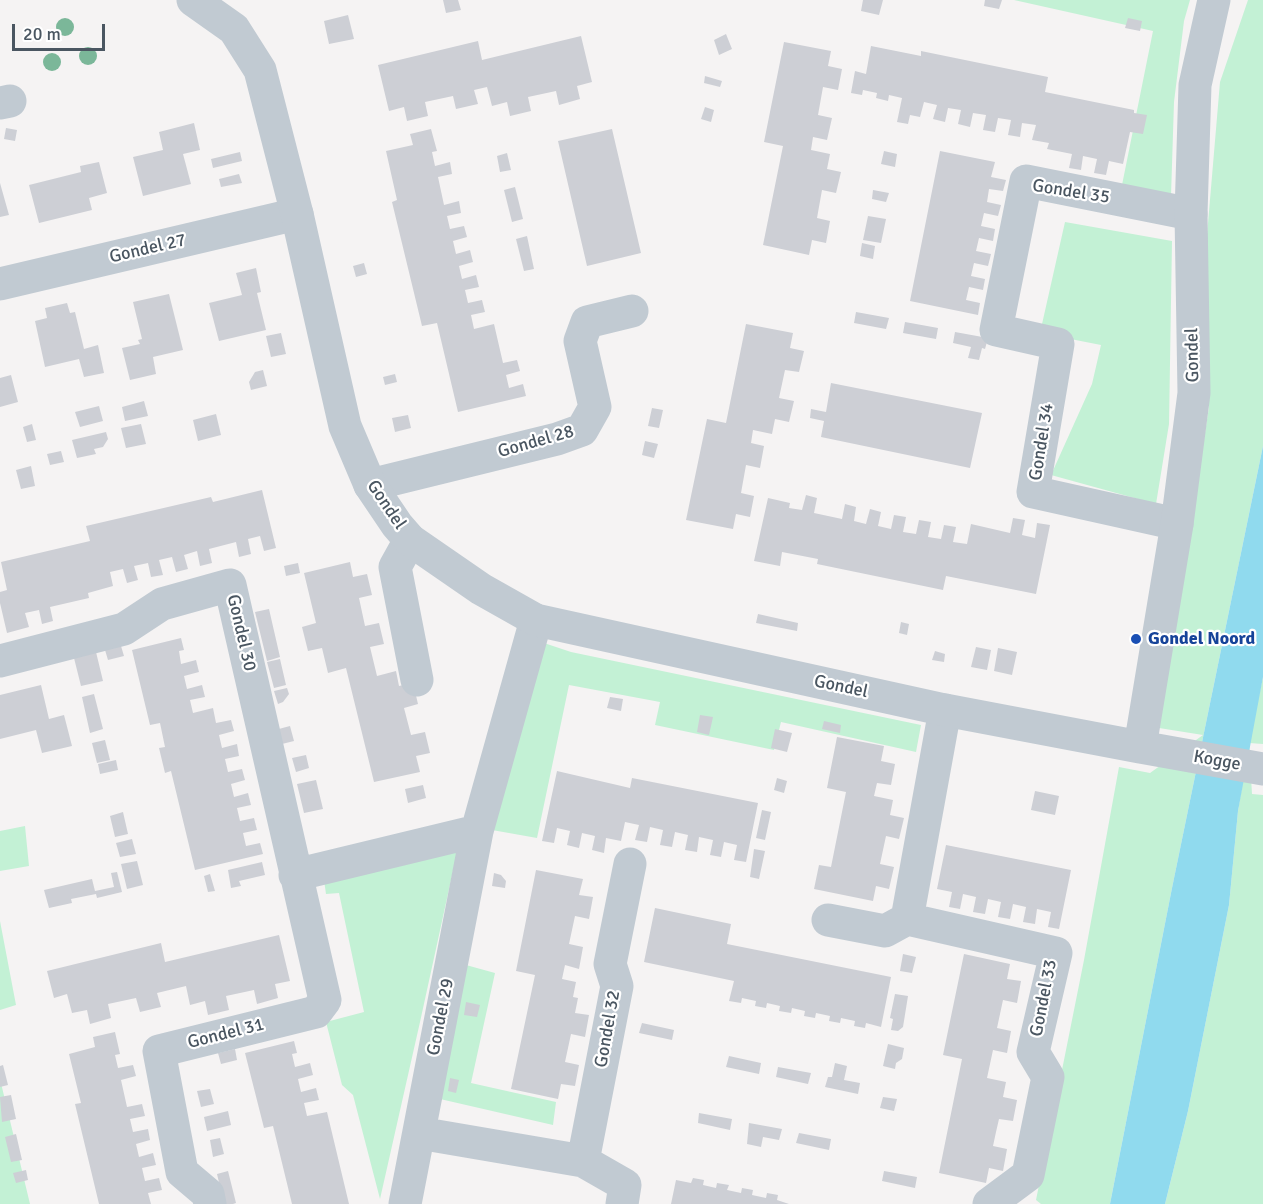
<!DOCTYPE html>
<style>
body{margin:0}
#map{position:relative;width:1263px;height:1204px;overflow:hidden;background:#f5f3f3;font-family:Signika,sans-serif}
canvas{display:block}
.scale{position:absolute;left:12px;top:24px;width:93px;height:27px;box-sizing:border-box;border:3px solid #4a5661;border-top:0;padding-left:8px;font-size:18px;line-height:21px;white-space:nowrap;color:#4a5661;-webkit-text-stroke:4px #fff;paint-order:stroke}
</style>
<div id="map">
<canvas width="1263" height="1204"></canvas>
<div class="scale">20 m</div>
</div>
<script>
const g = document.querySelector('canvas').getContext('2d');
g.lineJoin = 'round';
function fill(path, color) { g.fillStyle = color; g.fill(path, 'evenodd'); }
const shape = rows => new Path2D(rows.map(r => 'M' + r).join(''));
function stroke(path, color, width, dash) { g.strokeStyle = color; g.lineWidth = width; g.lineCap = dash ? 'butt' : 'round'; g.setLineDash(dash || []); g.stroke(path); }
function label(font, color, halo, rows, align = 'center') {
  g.font = font + ' Signika,sans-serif'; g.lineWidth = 4.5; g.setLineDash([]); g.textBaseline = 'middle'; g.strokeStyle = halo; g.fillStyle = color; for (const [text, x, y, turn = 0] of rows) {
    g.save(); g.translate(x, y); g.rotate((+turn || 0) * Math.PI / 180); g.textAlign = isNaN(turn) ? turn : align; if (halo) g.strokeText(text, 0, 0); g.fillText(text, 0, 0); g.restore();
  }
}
fill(shape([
 [1014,0,1190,0,1184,21,1174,102,1171,196,1122,185,1153,31],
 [1248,0,1263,0,1263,446,1172,888,1110,1204,1041,1204,1036,1200,1084,960,1119,767,1150,773,1203,735,1159,728,1209,407,1207,235,1220,82],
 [1065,222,1172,241,1169,424,1156,504,1051,475,1092,384,1101,345,1040,333],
 [544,643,571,652,921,725,916,752,781,722,774,750,655,725,660,702,569,685,537,838,492,830],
 [1263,677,1263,744,1249,743,1252,794,1263,795,1263,1204,1165,1204,1188,1111,1229,905,1238,811,1249,742],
 [25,826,29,866,0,871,0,831],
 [458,848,420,1022,380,1199,353,1095,342,1085,326,1022,364,1012,339,893,326,894,324,880],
 [0,921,16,1005,0,1010],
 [466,965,495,973,471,1083,556,1102,553,1125,440,1099],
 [0,1079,30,1204,0,1204]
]), '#c3f1d5');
fill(shape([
 [1263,446,1263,677,1238,811,1229,905,1188,1111,1165,1204,1110,1204,1172,888]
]), '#90daee');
fill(shape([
 [443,0,458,0,461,10,446,13],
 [863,0,883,0,879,15,861,11],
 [985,0,1002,0,999,9,984,6],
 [348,15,354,39,329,44,324,21],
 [1128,18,1142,21,1140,31,1125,28],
 [726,34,732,49,719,55,714,40],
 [581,36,592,82,577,86,580,99,559,105,556,91,528,97,531,111,510,116,507,102,492,106,487,87,474,90,478,104,456,109,453,96,425,102,428,116,407,121,404,107,389,111,378,65,478,41,482,60],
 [784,42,831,51,828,66,842,69,838,90,823,87,818,115,832,118,827,140,813,137,811,150,830,154,827,169,841,172,836,193,822,190,817,218,830,221,826,243,812,240,809,255,763,245,783,146,764,142],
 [871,46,921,56,921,51,1048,77,1045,92,1134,110,1134,113,1147,115,1143,134,1130,132,1123,164,1109,161,1106,175,1094,173,1097,159,1083,156,1081,170,1069,168,1072,154,1047,149,1049,143,1032,140,1036,125,1022,123,1020,137,1008,135,1011,120,998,118,995,132,983,130,986,115,973,113,970,127,958,124,961,110,948,108,945,122,933,119,937,105,924,102,920,117,910,115,908,124,897,122,902,98,889,95,888,101,876,98,877,93,863,90,862,95,851,93,855,71,866,74],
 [705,76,722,81,720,87,704,83],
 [705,107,714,110,711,122,701,119],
 [194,123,200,150,183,154,191,184,143,196,133,157,163,150,159,132],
 [6,128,17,130,15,141,4,139],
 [431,129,437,151,432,152,435,166,450,162,452,174,438,177,444,205,459,201,461,213,447,216,450,229,464,226,467,237,453,241,456,254,470,250,473,262,459,266,462,279,476,275,479,287,465,290,468,303,482,300,485,312,471,315,474,329,494,324,503,363,517,360,520,371,506,375,509,388,523,384,526,396,458,412,437,323,422,326,392,202,397,200,386,151,413,145,410,134],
 [612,129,641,253,587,266,558,141],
 [884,151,897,154,895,167,881,164],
 [940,151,995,162,991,177,1006,180,1003,191,989,189,987,202,1001,205,998,216,984,213,981,226,995,229,993,241,979,238,976,251,991,254,988,266,974,263,971,276,985,279,983,290,969,287,966,300,980,303,978,315,910,301],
 [240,152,242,161,213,168,211,159],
 [507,153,511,170,500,172,497,156],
 [99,162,107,193,89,198,92,210,39,223,29,185,81,172,80,166],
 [239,174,242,183,221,187,219,179],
 [0,183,9,215,0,217],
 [515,187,523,219,512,222,504,190],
 [873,190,889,193,886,202,872,199],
 [868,216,886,219,881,243,863,240],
 [527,236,534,269,524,271,516,239],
 [862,243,875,246,873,259,860,256],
 [364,263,367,274,356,277,353,266],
 [256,268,261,292,257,293,266,330,219,341,209,303,242,295,236,273],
 [169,294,183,350,153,357,156,374,130,380,122,348,140,344,138,340,142,339,133,302],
 [67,303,70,313,75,312,84,349,98,345,104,373,84,377,79,359,45,367,35,321,47,318,45,308],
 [856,312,889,318,886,329,854,323],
 [905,322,938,328,936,339,903,333],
 [746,324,793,333,790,348,804,351,799,372,785,370,779,398,794,401,789,422,775,419,772,434,753,430,751,443,764,446,760,468,746,465,741,493,754,496,750,517,736,514,733,529,686,520,707,419,726,423],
 [955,332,988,338,985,349,982,348,979,360,968,358,971,347,953,343],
 [281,333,286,354,271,357,266,336],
 [263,370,267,386,251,390,249,382,255,372],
 [395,374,397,382,385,385,383,377],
 [11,375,18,402,0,407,0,378],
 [831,383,982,413,970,468,821,437,824,421,810,418,811,409,826,412],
 [144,401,148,416,125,421,122,407],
 [99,406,103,421,80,427,75,412],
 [652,408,663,410,659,428,648,426],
 [216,414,221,435,198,441,193,420],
 [408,415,411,428,395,432,392,418],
 [32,424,36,440,27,442,23,427],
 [141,424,146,444,126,448,121,428],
 [106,432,108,439,103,447,94,449,96,454,77,458,72,440],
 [645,441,658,444,654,458,642,455],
 [61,451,64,462,50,465,47,454],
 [31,466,35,486,21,489,16,470],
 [262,490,276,548,264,551,260,536,248,539,251,554,239,557,236,542,209,549,212,563,200,566,197,551,184,555,188,569,176,572,172,557,159,560,163,575,151,577,148,563,134,566,138,580,127,583,123,569,110,572,113,586,88,593,89,598,50,607,53,621,42,624,39,610,25,613,29,627,7,633,0,603,0,592,7,590,1,562,90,541,86,526,211,497,213,502],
 [806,495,817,498,814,513,842,519,845,504,856,507,854,521,866,524,870,509,881,512,878,526,891,529,894,515,906,517,903,532,916,534,919,520,931,522,928,537,941,539,944,525,956,527,953,542,967,544,971,524,1010,533,1013,518,1025,520,1022,535,1035,538,1037,523,1050,525,1036,594,946,576,943,590,817,564,818,559,782,552,780,566,754,561,768,498,790,503,789,508,802,510],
 [350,562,353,577,367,574,372,595,359,598,365,626,379,623,384,644,370,647,377,676,396,671,399,686,413,683,418,704,404,708,411,735,425,732,430,753,416,756,420,772,374,782,346,668,328,673,322,648,308,651,302,627,316,623,304,573],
 [298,563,300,573,286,576,284,566],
 [269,609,280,657,267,661,255,612],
 [758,614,798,623,797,631,756,623],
 [901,622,909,624,907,635,899,633],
 [181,638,184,650,179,651,181,664,196,660,199,672,184,676,187,689,202,685,205,697,190,700,193,713,213,708,216,723,231,720,234,731,219,735,222,748,237,744,239,756,225,759,228,772,242,769,245,780,231,784,234,797,248,793,251,805,237,808,240,821,254,818,257,830,243,833,246,846,260,843,263,854,195,870,171,771,165,773,159,748,165,747,160,723,150,725,132,650],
 [121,646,124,656,108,660,105,650],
 [976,647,991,650,987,670,971,667],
 [998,648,1017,652,1012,675,994,671],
 [935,651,945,654,944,662,932,660],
 [96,652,103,681,81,686,74,658],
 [280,659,286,685,274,688,267,662],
 [41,685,49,719,64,715,72,746,42,753,36,730,0,739,0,695],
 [287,688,289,694,283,702,278,704,274,691],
 [94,694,103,729,90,733,82,697],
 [610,697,623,699,621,711,607,708],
 [700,715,713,717,709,735,697,732],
 [824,721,841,725,840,733,822,729],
 [290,726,294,741,278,745,275,730],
 [775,729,792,733,787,752,771,748],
 [837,737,884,746,881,761,895,764,891,785,877,783,874,796,893,800,890,815,904,818,899,839,886,836,880,864,894,867,889,889,876,886,873,901,814,889,819,865,831,867,846,792,827,788],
 [105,740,110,760,97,763,92,743],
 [306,755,309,768,296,772,292,758],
 [116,760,118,770,100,774,98,764],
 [557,771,630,788,632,778,758,803,746,862,734,860,737,845,724,842,721,857,710,855,713,840,699,837,697,852,685,850,688,835,675,832,672,847,660,845,663,830,650,827,647,842,635,840,639,825,625,822,621,841,606,838,604,853,592,850,595,836,582,833,579,848,567,845,570,831,557,828,554,843,542,841],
 [777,778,787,781,784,793,774,790],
 [316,780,323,809,304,813,297,784],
 [423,785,426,798,408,803,405,789],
 [1035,791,1059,796,1055,815,1031,810],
 [762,810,771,812,765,840,756,838],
 [123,812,128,834,115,837,110,816],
 [132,839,136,854,120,857,116,843],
 [946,845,1071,870,1059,929,1048,927,1051,912,1037,909,1035,924,1023,922,1026,907,1013,904,1010,919,998,917,1001,902,988,899,985,914,973,912,976,897,963,894,960,909,949,907,952,892,937,889],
 [754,849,765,851,759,879,750,877],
 [137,861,143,885,127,889,121,864],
 [262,862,265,875,239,881,241,886,231,888,228,870],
 [536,870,583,879,579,895,593,897,589,919,575,916,569,944,583,947,579,969,565,965,562,979,576,982,573,997,578,998,575,1013,589,1015,585,1037,571,1034,565,1062,579,1065,575,1086,561,1084,558,1099,511,1089,535,975,516,971],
 [117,872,122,892,97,898,96,894,71,899,72,903,49,908,44,890,92,879,95,891,114,887,111,873],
 [494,873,501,875,506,881,505,888,492,886],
 [210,874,215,891,208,892,204,876],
 [655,908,731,924,727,944,891,977,881,1027,866,1023,865,1028,854,1026,855,1021,841,1018,840,1023,829,1021,830,1016,816,1013,815,1018,804,1016,805,1011,792,1008,791,1013,779,1011,780,1006,767,1003,766,1008,755,1006,756,1001,742,998,741,1003,729,1001,734,981,644,962],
 [279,935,290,981,275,984,278,998,257,1004,254,990,226,996,229,1010,208,1015,205,1001,190,1005,186,986,157,993,161,1007,140,1012,136,998,108,1004,111,1018,90,1024,87,1010,72,1013,67,994,54,998,47,971,161,943,165,962],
 [903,954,916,957,912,973,900,971],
 [964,954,1010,964,1007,979,1021,981,1017,1003,1003,1000,997,1028,1011,1031,1007,1053,993,1050,987,1078,1006,1082,1003,1097,1017,1100,1013,1121,999,1119,996,1132,993,1146,1007,1149,1003,1171,989,1168,986,1183,939,1173,962,1059,943,1055],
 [895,994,908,996,903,1027,898,1031,891,1030,893,1019,890,1018],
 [466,1002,480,1005,477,1017,464,1015],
 [642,1023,674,1030,672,1040,639,1033],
 [115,1032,120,1054,115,1055,118,1068,133,1065,136,1076,121,1080,127,1107,142,1104,145,1116,130,1119,133,1132,148,1129,150,1140,136,1144,139,1157,153,1153,156,1165,142,1168,145,1181,159,1178,162,1190,148,1193,151,1204,99,1204,75,1104,81,1103,69,1054,95,1047,93,1037],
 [294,1041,297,1053,292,1054,295,1067,310,1063,313,1075,298,1079,301,1092,316,1088,319,1100,304,1103,307,1116,327,1112,349,1204,292,1204,273,1126,264,1128,245,1053],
 [888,1044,904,1048,902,1059,896,1063,895,1069,883,1066],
 [235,1049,237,1060,221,1064,218,1053],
 [729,1056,761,1063,759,1074,726,1067],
 [835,1063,847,1066,844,1080,860,1083,858,1094,825,1087,828,1077,832,1077],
 [3,1065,8,1085,0,1087,0,1066],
 [778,1067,811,1073,808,1084,776,1077],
 [450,1078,459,1080,456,1093,448,1091],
 [210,1089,214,1104,201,1107,197,1091],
 [11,1095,16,1119,2,1122,0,1097],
 [883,1097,897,1099,894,1111,880,1108],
 [228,1111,231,1125,207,1131,204,1117],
 [699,1113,732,1119,730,1130,698,1123],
 [749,1123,782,1129,779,1140,763,1137,761,1147,747,1144],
 [799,1133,831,1139,829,1150,796,1143],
 [16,1134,22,1160,11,1162,5,1137],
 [220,1138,224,1154,213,1157,210,1140],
 [26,1170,28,1180,16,1183,13,1173],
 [228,1171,236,1203,233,1204,224,1204,217,1174],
 [884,1171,917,1177,915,1188,882,1181],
 [693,1178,704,1180,703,1185,716,1188,717,1183,729,1185,727,1190,741,1193,742,1188,753,1190,752,1195,766,1198,767,1193,778,1195,777,1200,789,1204,671,1204,676,1180,691,1183]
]), '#cdcfd5');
stroke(shape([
 [0,103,10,101],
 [0,284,297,214],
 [370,485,557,439,582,430,595,407,580,341,587,322,632,311],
 [1177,524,1033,492,1058,344,996,330,1026,181,1191,214],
 [410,540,395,567,417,680],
 [0,661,124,629,162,604,230,585,325,1000,316,1012,159,1051,182,1172,208,1194,210,1204],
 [295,875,477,831],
 [907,919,945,710],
 [828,920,885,931,907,919,1056,953,1033,1052,1048,1077,1028,1175,989,1204],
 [419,1133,583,1161,625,1185,622,1204],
 [583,1161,617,986,610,964,630,864],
 [405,1204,477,831,536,620]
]), '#c1cad2', 33);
stroke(shape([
 [193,0,234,29,260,70,297,214,345,426,370,485,397,525,410,540,481,589,536,620,945,710,1140,747,1177,524,1194,393,1191,214,1195,85,1214,0],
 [1140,747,1263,769]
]), '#c1cad2', 33);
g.fillStyle = '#7bb799';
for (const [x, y] of [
 [65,27],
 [88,56],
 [52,62]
]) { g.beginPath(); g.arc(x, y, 9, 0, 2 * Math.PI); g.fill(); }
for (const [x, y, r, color] of [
 [1136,639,6,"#1a4fb4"]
]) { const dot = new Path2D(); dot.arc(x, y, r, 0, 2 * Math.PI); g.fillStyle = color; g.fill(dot); stroke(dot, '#fff', 2); }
label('18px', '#4a5661', '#fff', [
 ["Gondel 35",1071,192,9],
 ["Gondel 27",148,249,-13],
 ["Gondel",1193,355,-91],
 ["Gondel 28",536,442,-16],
 ["Gondel 34",1042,442,-81],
 ["Gondel",386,505,56],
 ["Gondel 30",241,633,77],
 ["Gondel",841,687,12],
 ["Kogge",1217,761,10],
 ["Gondel 33",1044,998,-79],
 ["Gondel 29",441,1017,-79],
 ["Gondel 32",608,1029,-80],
 ["Gondel 31",226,1034,-14]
]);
label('bold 18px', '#164399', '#fff', [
 ["Gondel Noord",1148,639]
], 'left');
</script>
